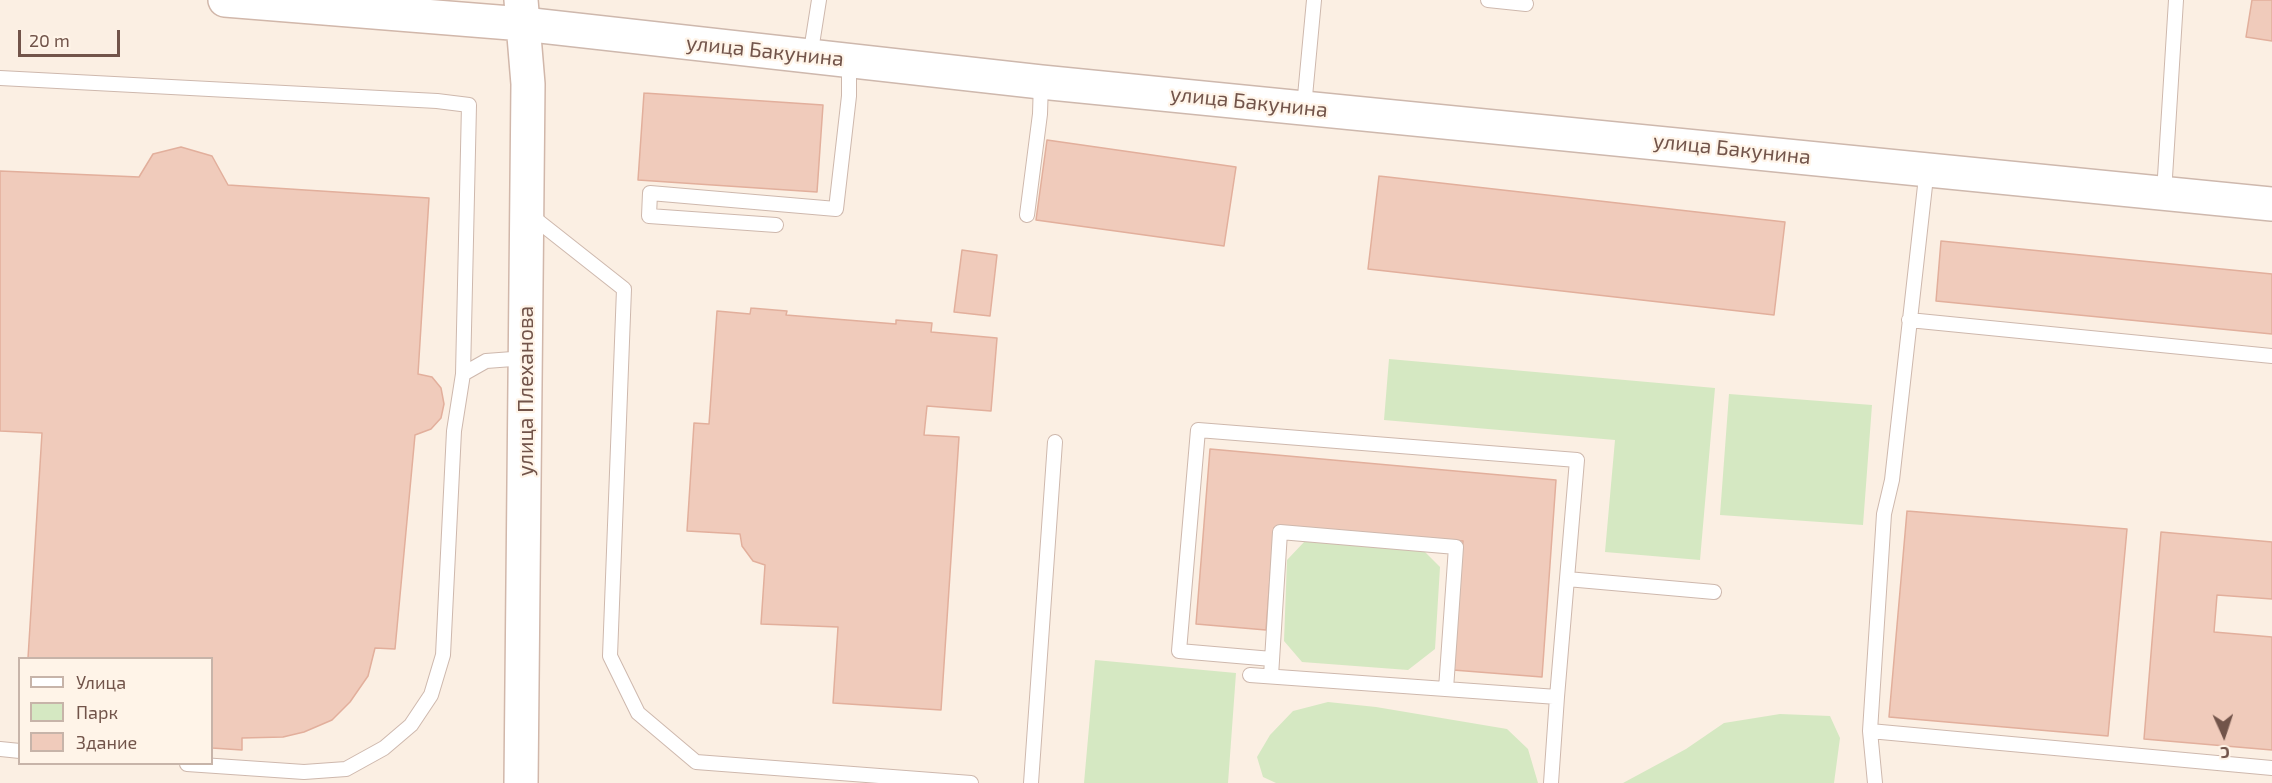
<!DOCTYPE html>
<meta charset="utf-8">
<style>
body{margin:0}
#map{position:relative;width:2272px;height:783px;overflow:hidden;background:#fbefe3;font-family:"Exo 2",sans-serif}
canvas{display:block}
.legend{position:absolute;left:18px;top:657px;width:195px;height:108px;box-sizing:border-box;background:#fff4e8;border:2px solid #c7b4a9;margin:0;padding:8px 10px;list-style:none;font-size:18px;color:#72544a}
.legend li{display:flex;align-items:center;gap:12px;height:30px}
.legend b{width:30px;border:2px solid #c7b4a9}
.north{position:absolute;left:2194px;top:705px;width:60px;height:60px;-webkit-text-stroke:4px #fff4e8;paint-order:stroke;rotate:177deg;font-size:16px;font-weight:700;line-height:24px;text-align:center;color:#72544a}
.north::after{content:'';display:block;margin:auto;width:21px;height:27px;background:#72544a;clip-path:polygon(50% 0,100% 100%,50% 72%,0 100%)}
.scale{position:absolute;left:18px;top:30px;width:102px;height:27px;box-sizing:border-box;border:3px solid #72544a;border-top:0;padding-left:8px;font-size:18px;line-height:21px;white-space:nowrap;color:#72544a;-webkit-text-stroke:4px #fff4e8;paint-order:stroke}
</style>
<div id="map">
<canvas width="2272" height="783"></canvas>
<ul class="legend">
<li><b style="height:8px;background:#fff"></b>Улица</li>
<li><b style="height:16px;background:#d5e8c2"></b>Парк</li>
<li><b style="height:16px;background:#f0cbbb"></b>Здание</li>
</ul>
<div class="north">С</div>
<div class="scale">20 m</div>
</div>
<script>
const g = document.querySelector('canvas').getContext('2d');
g.lineJoin = 'round';
function fill(path, color) { g.fillStyle = color; g.fill(path, 'evenodd'); }
const shape = rows => new Path2D(rows.map(r => 'M' + r).join(''));
function stroke(path, color, width, dash) { g.strokeStyle = color; g.lineWidth = width; g.lineCap = dash ? 'butt' : 'round'; g.setLineDash(dash || []); g.stroke(path); }
function label(font, color, halo, rows, align = 'center') {
  g.font = font + ' "Exo 2",sans-serif'; g.lineWidth = 4.5; g.setLineDash([]); g.textBaseline = 'middle'; g.strokeStyle = halo; g.fillStyle = color; for (const [text, x, y, turn = 0] of rows) {
    g.save(); g.translate(x, y); g.rotate((+turn || 0) * Math.PI / 180); g.textAlign = isNaN(turn) ? turn : align; if (halo) g.strokeText(text, 0, 0); g.fillText(text, 0, 0); g.restore();
  }
}
fill(shape([
 [1389,359,1715,388,1700,560,1605,552,1615,440,1384,420],
 [1729,394,1872,405,1863,525,1720,515],
 [1305,541,1423,550,1440,567,1435,649,1408,670,1302,662,1284,641,1287,560],
 [1095,660,1236,673,1228,783,1084,783],
 [1328,702,1376,707,1507,729,1528,749,1538,783,1276,783,1263,777,1257,757,1270,735,1293,711],
 [1780,714,1830,716,1840,738,1834,783,1623,783,1686,749,1724,723]
]), '#d5e8c2');
const building = shape([
 [2252,0,2272,0,2272,41,2246,37,2252,0],
 [644,93,823,105,817,192,638,180,644,93],
 [1047,140,1236,167,1224,246,1036,220,1047,140],
 [181,147,212,156,228,185,429,198,418,374,432,377,441,388,444,404,441,418,431,429,415,435,395,649,375,648,368,676,350,702,332,720,304,732,283,737,242,738,242,750,212,748,212,658,28,658,42,433,0,431,0,171,139,177,153,154,181,147],
 [1379,176,1785,222,1774,315,1368,269,1379,176],
 [1941,241,2272,274,2272,334,1936,301,1941,241],
 [962,250,997,255,990,316,954,312,962,250],
 [751,308,787,311,786,315,896,324,896,320,932,323,931,332,997,338,991,411,927,406,924,435,959,437,941,710,833,703,838,627,761,624,765,565,753,561,742,546,740,534,687,531,694,423,709,424,717,311,750,314,751,308],
 [1210,449,1556,480,1542,677,1453,670,1463,541,1274,528,1266,630,1196,624,1210,449],
 [1907,511,2127,529,2108,736,1889,717,1907,511],
 [2161,532,2272,542,2272,599,2217,595,2214,632,2272,637,2272,750,2144,739,2161,532]
]);
fill(building, '#f0cbbb');
stroke(building, '#e2af9c', 1.5);
const service = shape([
 [1488,0,1526,4],
 [810,57,819,0],
 [0,78,437,101,469,105,463,374],
 [1304,107,1314,0],
 [2164,193,2176,0],
 [529,214,624,289,610,656,638,713,696,762,971,783],
 [1027,215,1040,114,1041,82],
 [776,225,649,216,650,193,836,209,849,96,849,61],
 [1909,320,2272,356],
 [1567,579,1714,592],
 [1272,659,1179,651,1198,430,1577,460,1557,697],
 [1250,675,1557,697,1551,783],
 [1271,676,1280,532,1456,547,1446,689],
 [1870,731,2272,768],
 [0,749,20,751],
 [187,764,304,772,346,769,384,748,411,725,431,695,443,655,454,431,463,374,486,361,526,358],
 [1031,783,1055,442],
 [1875,783,1870,731,1884,514,1892,480,1927,168]
]);
const tertiary = shape([
 [523,24,1041,82,2272,204]
]);
const secondary = shape([
 [225,0,523,24],
 [521,783,528,84,521,0]
]);
stroke(service, '#ceb8ad', 16);
stroke(tertiary, '#ceb8ad', 36);
stroke(secondary, '#d1b7aa', 36);
stroke(service, '#fff', 14);
stroke(tertiary, '#fff', 33);
stroke(secondary, '#fff', 33);
label('21px', '#72544a', '#fff4e8', [
 ["улица Бакунина",765,51,6],
 ["улица Бакунина",1249,102,6],
 ["улица Бакунина",1732,149,6],
 ["улица Плеханова",526,391,-90]
]);
</script>
